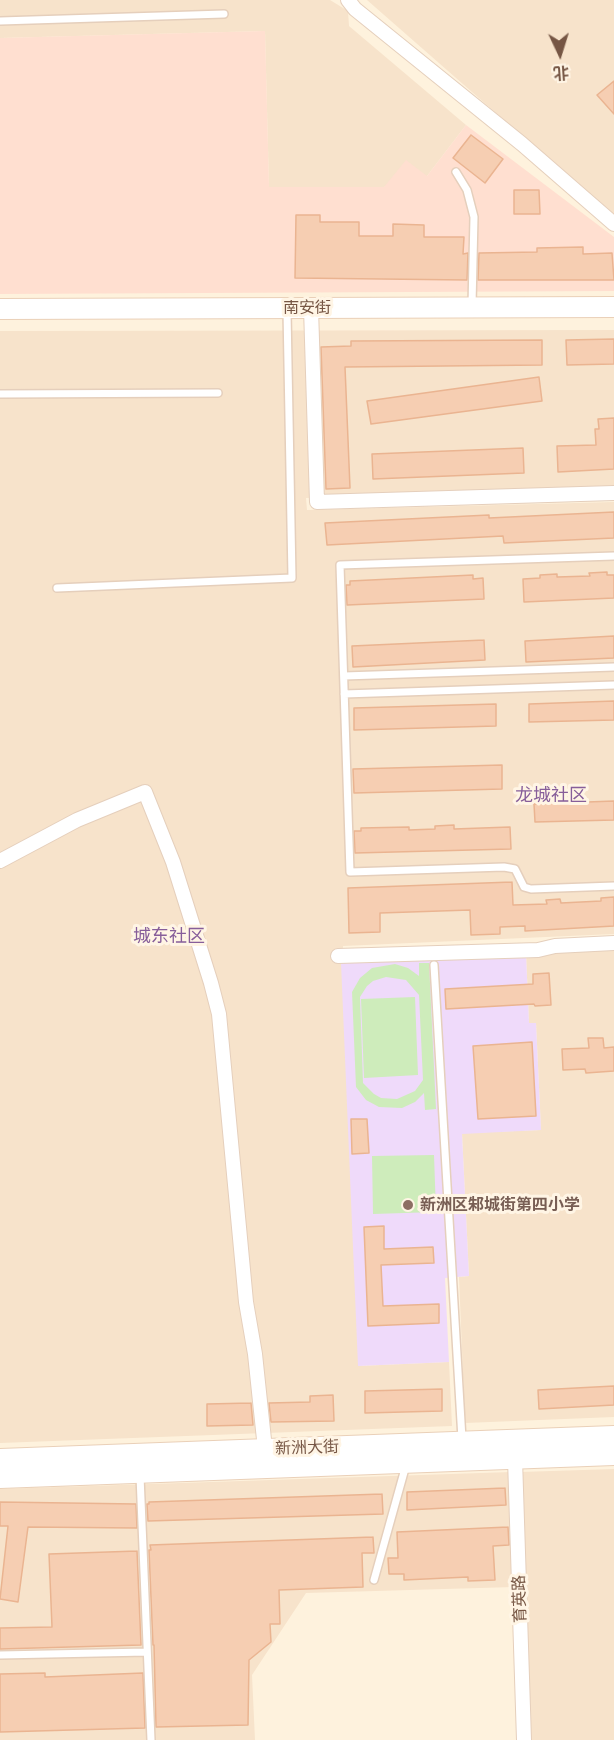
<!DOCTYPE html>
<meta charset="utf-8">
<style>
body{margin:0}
#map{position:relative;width:614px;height:1740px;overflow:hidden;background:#fef2dd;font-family:Montserrat,"Noto Sans SC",sans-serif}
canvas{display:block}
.north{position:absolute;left:530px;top:24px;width:60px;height:60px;-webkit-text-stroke:4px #fff5e5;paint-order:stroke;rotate:176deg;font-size:16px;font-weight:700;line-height:24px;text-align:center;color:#765644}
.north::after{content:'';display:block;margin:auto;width:21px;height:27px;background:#765644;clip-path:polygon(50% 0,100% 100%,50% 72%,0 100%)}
</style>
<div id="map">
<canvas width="614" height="1740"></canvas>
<div class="north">北</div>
</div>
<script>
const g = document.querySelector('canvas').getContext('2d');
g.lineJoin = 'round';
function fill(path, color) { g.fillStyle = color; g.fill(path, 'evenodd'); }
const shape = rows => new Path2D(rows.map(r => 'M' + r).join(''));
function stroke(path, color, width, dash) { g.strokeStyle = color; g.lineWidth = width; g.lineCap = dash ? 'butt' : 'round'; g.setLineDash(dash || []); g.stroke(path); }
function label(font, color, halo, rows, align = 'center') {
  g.font = font + ' Montserrat,"Noto Sans SC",sans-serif'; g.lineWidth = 6; g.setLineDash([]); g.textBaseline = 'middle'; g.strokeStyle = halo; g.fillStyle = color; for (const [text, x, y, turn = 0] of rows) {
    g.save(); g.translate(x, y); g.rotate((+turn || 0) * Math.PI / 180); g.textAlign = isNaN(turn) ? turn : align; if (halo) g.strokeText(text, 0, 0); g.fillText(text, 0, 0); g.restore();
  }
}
fill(shape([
 [0,0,330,0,348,11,349,26,466,125,427,176,384,187,269,187,265,31,0,38],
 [367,0,614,0,614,216,472,92],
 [614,330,614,487,306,498,307,510,614,502,614,934,343,946,359,1366,449,1362,452,1426,0,1443,0,331],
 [614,950,614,1417,465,1423,459,1277,469,1276,462,1133,541,1130,536,1023,529,1023,526,954],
 [614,1469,614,1740,528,1740,520,1472],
 [511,1472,514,1587,306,1593,252,1675,255,1740,0,1740,0,1489]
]), '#f7e3cb');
fill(shape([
 [265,31,269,187,384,187,406,160,427,176,466,125,614,237,614,291,0,294,0,38]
]), '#ffdfd0');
fill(shape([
 [526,954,529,1023,536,1023,541,1130,462,1134,469,1276,445,1278,449,1362,358,1366,341,963]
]), '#efdafa');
fill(shape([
 [419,963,429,963,436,1109,425,1110,424,1093,415,1102,402,1108,379,1107,366,1100,356,1087,352,992,360,978,372,968,395,964,408,968,419,976],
 [386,977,406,980,419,995,423,1080,415,1091,397,1099,381,1098,374,1094,363,1083,360,997,367,986,373,981],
 [415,997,418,1075,364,1078,361,999],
 [434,1155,436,1212,373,1214,372,1156]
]), '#ceecbb');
const building = shape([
 [614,81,614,114,597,95,614,81],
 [471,135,503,159,485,183,453,158,471,135],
 [514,190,539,190,540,214,514,214,514,190],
 [296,215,320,215,320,222,359,222,359,236,393,236,393,224,424,225,424,237,464,237,463,254,468,253,467,280,295,278,296,215],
 [583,247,583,254,612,253,614,280,478,280,479,253,537,252,537,248,583,247],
 [614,339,614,364,567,365,566,340,614,339],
 [542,340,542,365,345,367,350,488,326,489,321,347,351,346,351,341,542,340],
 [539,377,542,401,371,424,367,401,539,377],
 [614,418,614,469,558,472,557,446,596,445,595,429,599,429,598,419,614,418],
 [523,448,524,473,373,479,372,454,523,448],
 [614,512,614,538,504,543,503,536,327,545,325,523,489,515,489,518,614,512],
 [607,572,607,575,614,575,614,598,524,602,523,579,540,578,540,575,557,574,557,577,590,576,589,573,607,572],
 [473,575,473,579,483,578,484,599,347,605,346,585,350,585,350,581,473,575],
 [614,636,614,658,526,662,525,641,614,636],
 [484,640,485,660,353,667,352,646,484,640],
 [614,701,614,720,529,722,529,704,614,701],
 [496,704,496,726,354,730,354,708,496,704],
 [502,765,502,789,354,793,353,769,502,765],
 [614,801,614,820,535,822,534,804,614,801],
 [454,825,454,829,510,827,511,849,355,853,354,831,361,831,361,828,409,827,409,830,435,829,435,826,454,825],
 [512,882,513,905,547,904,546,900,560,899,561,903,601,901,601,898,614,897,614,926,525,931,525,926,500,927,500,934,471,935,470,910,380,913,380,932,349,933,348,888,512,882],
 [549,973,551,1005,535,1006,534,1004,446,1009,445,989,533,984,533,974,549,973],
 [588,1038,603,1038,604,1048,614,1047,614,1071,586,1073,585,1069,563,1070,562,1049,589,1048,588,1038],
 [532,1042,536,1116,478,1119,473,1046,532,1042],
 [351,1119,367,1119,369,1153,352,1154,351,1119],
 [384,1226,384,1249,433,1247,434,1263,381,1265,383,1306,439,1304,439,1323,368,1326,364,1227,384,1226],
 [614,1386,614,1405,539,1409,538,1390,614,1386],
 [442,1389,442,1411,365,1413,365,1391,442,1389],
 [333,1395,334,1421,271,1422,269,1403,310,1402,310,1396,333,1395],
 [251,1403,253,1425,207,1426,207,1404,251,1403],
 [505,1488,506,1505,407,1510,407,1492,505,1488],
 [382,1494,383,1514,148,1521,147,1504,149,1504,149,1502,382,1494],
 [0,1502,136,1504,137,1528,28,1527,18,1602,0,1599,8,1526,0,1526,0,1502],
 [508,1527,509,1545,493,1546,495,1580,468,1581,468,1577,404,1580,404,1574,389,1574,388,1558,398,1558,397,1532,508,1527],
 [373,1537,374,1553,362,1553,363,1587,279,1590,280,1624,270,1624,271,1642,249,1660,248,1725,156,1727,154,1645,153,1645,149,1550,151,1550,150,1545,373,1537],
 [137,1551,141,1645,0,1649,0,1628,52,1627,49,1554,137,1551],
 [45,1673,45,1677,143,1673,145,1728,0,1732,0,1674,45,1673]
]);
fill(building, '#f6ceb2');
stroke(building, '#eab491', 1.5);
const lane = shape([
 [0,21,224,14],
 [456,172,467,190,474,217,472,305],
 [0,394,218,393],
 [614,556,340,565,350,872,504,867,515,869,524,887,531,889,614,886],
 [57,588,292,578,287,311],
 [344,676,614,667],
 [344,694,614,685],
 [434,965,462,1439],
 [140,1476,151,1740],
 [374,1580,406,1465],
 [0,1655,147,1652]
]);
const street = shape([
 [348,0,355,9,522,144,614,224],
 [311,308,317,502,614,493],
 [0,861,77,820,145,792,173,862,211,983,219,1014,246,1302,255,1354,265,1449],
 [338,956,538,950,555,946,614,943],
 [515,1459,524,1740]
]);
const secondary = shape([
 [0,309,614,307],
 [0,1459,614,1436],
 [0,1478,614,1455]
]);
stroke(lane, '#e5cfbc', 10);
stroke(street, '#e5cfbc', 16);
stroke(secondary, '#ead0b8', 22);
stroke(lane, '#fff', 7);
stroke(street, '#fff', 14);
stroke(secondary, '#fff', 20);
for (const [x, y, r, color] of [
 [408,1205,6,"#8d6e63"]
]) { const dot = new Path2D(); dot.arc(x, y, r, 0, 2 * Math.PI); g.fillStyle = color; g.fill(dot); stroke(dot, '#fff5e5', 2); }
label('16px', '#765644', '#fff5e5', [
 ["南安街",307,308],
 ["新洲大街",307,1448,-2],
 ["育英路",520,1599,-92]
]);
label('bold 16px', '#785e54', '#fff5e5', [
 ["新洲区邾城街第四小学",420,1205]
], 'left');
label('18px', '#875e9a', '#fff5e5', [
 ["龙城社区",551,796],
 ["城东社区",169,937]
]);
</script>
